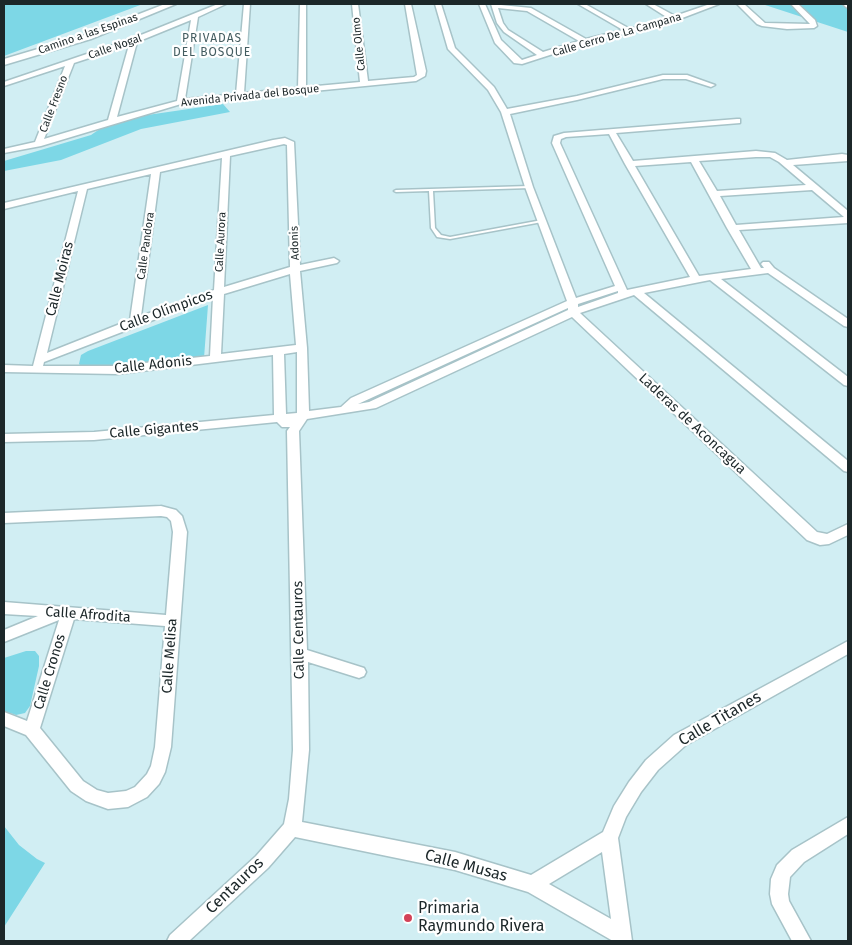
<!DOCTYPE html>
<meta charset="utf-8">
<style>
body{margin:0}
#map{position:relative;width:852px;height:945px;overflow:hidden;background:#d1eef3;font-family:"Fira Sans",sans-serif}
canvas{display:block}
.frame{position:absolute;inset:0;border:5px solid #1c2729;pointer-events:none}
</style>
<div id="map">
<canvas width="852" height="945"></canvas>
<div class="frame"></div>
</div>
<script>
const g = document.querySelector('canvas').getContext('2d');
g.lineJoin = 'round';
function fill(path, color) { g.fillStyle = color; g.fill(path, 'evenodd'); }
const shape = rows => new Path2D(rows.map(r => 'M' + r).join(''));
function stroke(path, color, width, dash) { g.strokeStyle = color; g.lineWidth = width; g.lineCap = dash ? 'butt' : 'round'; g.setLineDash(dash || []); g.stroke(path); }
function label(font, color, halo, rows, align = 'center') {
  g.font = font + ' "Fira Sans",sans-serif'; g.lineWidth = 4.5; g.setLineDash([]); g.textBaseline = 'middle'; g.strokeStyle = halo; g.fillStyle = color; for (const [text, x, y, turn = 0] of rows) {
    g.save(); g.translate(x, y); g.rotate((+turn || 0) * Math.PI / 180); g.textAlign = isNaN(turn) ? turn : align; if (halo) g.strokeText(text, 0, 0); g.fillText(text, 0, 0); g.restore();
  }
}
fill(shape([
 [4,4,143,4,4,56],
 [762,4,848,4,848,32],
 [223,104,230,112,141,129,61,160,4,171,4,161,91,135,113,120],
 [208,305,204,358,122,367,82,367,79,364,81,355,88,351],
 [26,651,35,651,39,656,39,666,30,706,25,713,16,715,4,711,4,658],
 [4,826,19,845,37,859,45,863,4,927]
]), '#7dd7e6');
const service = shape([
 [529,186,531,186,531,188,433,191,435,228,441,235,450,237,542,220,544,221,542,222,450,239,437,237,431,228,429,191,396,192,394,191,396,190,529,186]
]);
const minor = shape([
 [218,4,226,4,198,17,185,99,236,94,244,4,250,4,244,93,298,88,300,4,306,4,306,87,360,82,352,4,358,4,368,81,414,77,417,75,405,4,411,4,426,71,425,76,416,81,181,104,41,146,4,153,4,149,35,142,65,66,4,86,4,82,131,39,218,4],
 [191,20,177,101,117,117,137,42,191,20],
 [129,45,108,120,44,139,74,63,129,45],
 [435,4,441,4,455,48,494,87,507,109,577,96,663,75,687,75,715,85,711,87,686,79,663,79,577,100,510,114,533,187,576,298,615,286,552,143,554,136,564,133,737,119,740,119,740,123,616,133,633,161,756,151,775,153,787,160,842,154,848,155,848,161,793,165,848,211,848,223,739,230,761,268,764,268,761,264,763,262,769,262,774,268,848,319,848,327,844,326,768,273,721,279,848,377,848,386,844,385,710,280,644,293,848,461,848,472,844,471,634,295,580,313,817,532,827,534,848,524,848,535,829,544,820,545,807,540,572,317,376,408,307,419,299,431,307,650,364,668,366,672,364,676,359,678,308,662,309,750,302,822,455,852,531,875,603,832,614,806,629,782,646,760,674,735,848,641,848,654,686,745,658,770,641,792,626,817,618,838,632,941,613,941,528,892,455,870,295,837,268,868,189,941,167,941,170,935,256,856,284,824,289,799,293,750,287,431,290,427,282,427,277,422,94,440,4,442,4,434,94,432,274,415,273,355,117,374,4,372,4,365,33,366,78,191,4,209,4,203,273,140,285,138,294,142,300,265,334,258,339,261,337,263,300,271,307,348,309,411,341,407,351,398,567,301,525,187,501,112,488,90,448,49,435,4],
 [609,134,625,164,690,277,627,290,560,143,561,139,566,137,609,134],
 [284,144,287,145,290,267,224,287,230,156,284,144],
 [756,157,770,157,779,162,806,185,717,191,699,161,756,157],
 [222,158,214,290,141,316,160,172,222,158],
 [691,162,727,228,751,269,699,276,635,166,691,162],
 [151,174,130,320,47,353,87,189,151,174],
 [812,190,844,217,736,225,720,196,812,190],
 [290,274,296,345,221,354,224,294,290,274],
 [618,291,618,293,578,307,578,304,618,291],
 [213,297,210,356,117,366,43,366,44,362,213,297],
 [568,308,568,310,369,402,358,404,568,308],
 [297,352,297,413,286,414,284,354,297,352],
 [602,852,611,919,549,884,602,852],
 [479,4,485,4,501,40,522,60,537,55,504,32,497,23,491,4,531,8,586,39,623,30,578,4,585,4,630,29,668,18,646,4,653,4,675,16,710,4,719,4,677,20,587,43,522,64,514,63,495,43,479,4],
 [498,8,527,11,579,41,543,52,508,30,503,23,498,8],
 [737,4,744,4,765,23,810,24,791,4,798,4,815,20,817,26,814,28,787,29,762,26,757,24,737,4],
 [843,4,848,4,848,8,846,7,843,4],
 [161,506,176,510,182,516,187,532,171,747,165,772,159,784,147,797,128,807,108,809,86,801,71,791,26,735,4,726,4,712,27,721,59,620,4,642,4,630,38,616,4,614,4,602,166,615,173,532,171,521,167,517,161,516,4,523,4,513,161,506],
 [74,619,165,626,155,747,151,766,147,774,135,787,126,791,108,793,97,790,83,781,40,728,74,619],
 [848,817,848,834,804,862,790,877,788,894,789,901,811,941,792,941,772,904,770,894,771,879,777,865,792,850,848,817]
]);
const tertiary = shape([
 [165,4,176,4,91,39,4,65,4,59,85,35,165,4]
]);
stroke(service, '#a7c3c8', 3);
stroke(minor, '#a7c3c8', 3);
stroke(tertiary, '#a7c3c8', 3);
fill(service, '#fff');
fill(minor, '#fff');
fill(tertiary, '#fff');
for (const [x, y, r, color] of [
 [408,918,5,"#d34258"]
]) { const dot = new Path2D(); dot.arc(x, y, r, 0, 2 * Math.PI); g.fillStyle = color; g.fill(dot); stroke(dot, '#fff', 2); }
label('11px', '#1c2729', '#fff', [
 ["Camino a las Espinas",88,34,-19],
 ["Calle Cerro De La Campana",617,35,-16],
 ["Calle Olmo",359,44,-96],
 ["Calle Nogal",115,47,-19],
 ["Avenida Privada del Bosque",250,96,-6],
 ["Calle Fresno",54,104,-69],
 ["Calle Aurora",221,242,-87],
 ["Adonis",295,243,-92],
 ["Calle Pandora",146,246,-82]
]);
g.letterSpacing = '1px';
label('12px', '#435c60', '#fff', [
 ["PRIVADAS",212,39],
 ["DEL BOSQUE",212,53]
]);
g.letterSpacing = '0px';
label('14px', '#1c2729', '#fff', [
 ["Calle Moiras",60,279,-76],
 ["Calle Olímpicos",166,311,-20],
 ["Calle Adonis",153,365,-6],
 ["Laderas de Aconcagua",692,424,43],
 ["Calle Gigantes",154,430,-5],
 ["Calle Afrodita",88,615,4],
 ["Calle Centauros",299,630,-91],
 ["Calle Melisa",170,656,-86],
 ["Calle Cronos",50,672,-73]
]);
label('16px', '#1c2729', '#fff', [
 ["Calle Titanes",720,719,-30],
 ["Calle Musas",466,866,15],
 ["Centauros",235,886,-44]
]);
label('16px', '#1c2729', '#fff', [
 ["Primaria",418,909],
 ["Raymundo Rivera",418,927]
], 'left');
</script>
